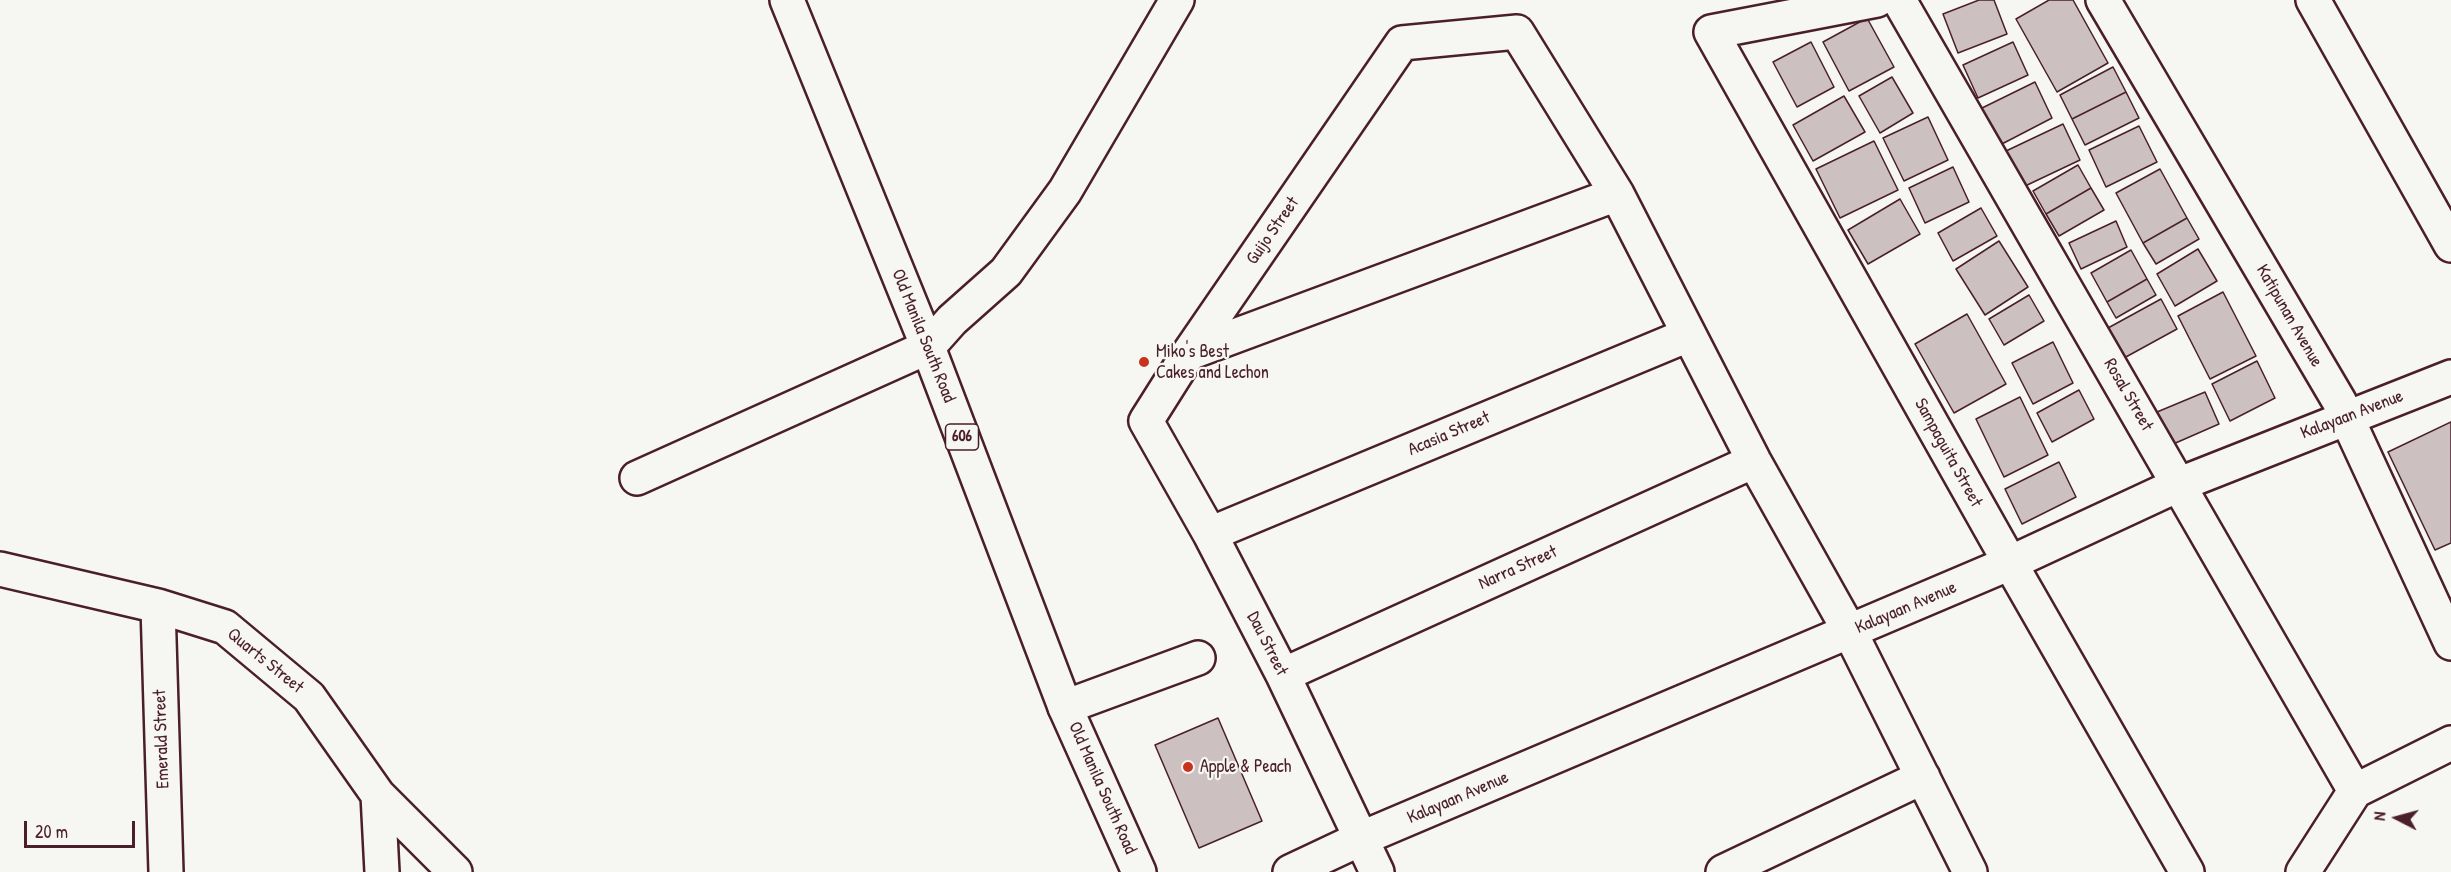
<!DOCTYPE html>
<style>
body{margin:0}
#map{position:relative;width:2451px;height:872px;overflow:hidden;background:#f6f6f2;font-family:"Patrick Hand",sans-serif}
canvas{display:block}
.north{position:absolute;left:2367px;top:788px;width:60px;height:60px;-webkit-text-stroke:4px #f6f6f2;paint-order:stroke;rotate:276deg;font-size:16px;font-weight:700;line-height:24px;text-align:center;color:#4a1f2b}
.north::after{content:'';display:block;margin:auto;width:21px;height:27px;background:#4a1f2b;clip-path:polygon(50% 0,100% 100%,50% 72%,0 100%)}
.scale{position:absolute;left:24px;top:821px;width:111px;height:27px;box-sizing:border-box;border:3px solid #4a1f2b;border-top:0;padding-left:8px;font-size:18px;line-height:21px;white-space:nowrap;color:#4a1f2b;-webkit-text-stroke:4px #f6f6f2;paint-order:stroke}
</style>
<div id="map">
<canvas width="2451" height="872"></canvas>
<div class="north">N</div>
<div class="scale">20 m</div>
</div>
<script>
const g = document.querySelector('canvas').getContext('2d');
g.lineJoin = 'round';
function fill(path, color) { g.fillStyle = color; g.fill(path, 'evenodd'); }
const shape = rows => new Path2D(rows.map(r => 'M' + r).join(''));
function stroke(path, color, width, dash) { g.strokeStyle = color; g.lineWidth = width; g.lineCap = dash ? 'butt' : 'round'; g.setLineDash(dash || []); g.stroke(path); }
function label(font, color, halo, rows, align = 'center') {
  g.font = font + ' "Patrick Hand",sans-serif'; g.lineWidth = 4.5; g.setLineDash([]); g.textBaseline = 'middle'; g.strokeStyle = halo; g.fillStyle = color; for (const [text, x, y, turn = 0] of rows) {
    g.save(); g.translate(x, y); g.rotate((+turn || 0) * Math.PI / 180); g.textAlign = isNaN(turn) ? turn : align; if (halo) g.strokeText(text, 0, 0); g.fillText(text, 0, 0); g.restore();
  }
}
const building = shape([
 [1979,0,1994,0,2007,34,1958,53,1943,14,1979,0],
 [2049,0,2073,0,2108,63,2057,92,2016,19,2049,0],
 [1867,18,1894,67,1849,91,1823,42,1867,18],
 [1811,42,1834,87,1797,107,1773,62,1811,42],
 [2013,42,2028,75,1978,98,1963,65,2013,42],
 [2113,67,2126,92,2072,119,2060,95,2113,67],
 [1892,77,1913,113,1880,133,1859,96,1892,77],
 [2035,82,2052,118,1998,146,1980,109,2035,82],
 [2126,92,2139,118,2085,145,2072,119,2126,92],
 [1844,96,1865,132,1813,161,1793,125,1844,96],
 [1928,117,1948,160,1904,181,1883,138,1928,117],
 [2063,124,2080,160,2023,187,2006,151,2063,124],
 [2139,126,2157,162,2106,187,2089,150,2139,126],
 [1874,141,1898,190,1840,218,1816,169,1874,141],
 [2078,165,2091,188,2046,214,2033,191,2078,165],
 [1953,167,1969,202,1925,223,1909,188,1953,167],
 [2160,169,2187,218,2143,243,2116,193,2160,169],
 [2091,188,2104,210,2059,236,2046,214,2091,188],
 [1900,199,1920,234,1868,264,1848,230,1900,199],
 [1981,208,1997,236,1953,261,1938,233,1981,208],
 [2187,218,2199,239,2156,264,2143,243,2187,218],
 [2116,221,2127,247,2081,269,2069,243,2116,221],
 [1999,241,2028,287,1985,315,1956,269,1999,241],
 [2198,249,2217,281,2175,306,2157,274,2198,249],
 [2131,250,2147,279,2107,302,2091,273,2131,250],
 [2147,279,2156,295,2116,318,2107,302,2147,279],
 [2223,292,2256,356,2210,379,2178,316,2223,292],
 [2029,295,2044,321,2004,345,1989,319,2029,295],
 [2161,299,2177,329,2124,358,2108,328,2161,299],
 [1967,314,2006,384,1954,413,1915,344,1967,314],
 [2053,342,2073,383,2033,404,2012,363,2053,342],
 [2257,361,2275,398,2230,421,2212,384,2257,361],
 [2079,390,2094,419,2052,442,2037,413,2079,390],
 [2205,392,2219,424,2171,445,2157,412,2205,392],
 [2020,397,2048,455,2004,477,1976,419,2020,397],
 [2451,422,2451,543,2435,550,2388,452,2451,422],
 [2059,462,2076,497,2022,524,2005,489,2059,462],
 [1218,718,1262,821,1199,848,1155,745,1218,718]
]);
fill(building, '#ccc1c0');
stroke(building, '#4a1f2b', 1.5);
const minor = shape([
 [1877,0,1711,32,2010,563,2187,872],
 [1899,0,2355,791],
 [2103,0,2339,401,2451,643],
 [2313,0,2451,245],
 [1189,353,1617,194],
 [637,478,928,347,952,320,1006,272,1065,191,1177,0],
 [1210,534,1688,335],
 [0,569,158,606,225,627,309,697,378,795,455,872],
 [158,606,166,872],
 [1283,675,1754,461],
 [1065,707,1198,658],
 [378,795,382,872],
 [1290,872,1360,839,2010,563,2180,484,2451,377],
 [1377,872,1283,675,1210,534,1146,421,1189,353,1402,43,1517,32,1617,194,1754,461,1850,632,1970,872],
 [1723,872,1923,777],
 [2303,872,2355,791,2451,743]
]);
const major = shape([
 [787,0,928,347,1065,707,1139,872]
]);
stroke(minor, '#4a1f2b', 38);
stroke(major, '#4a1f2b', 38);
stroke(minor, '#f6f6f2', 33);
stroke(major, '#f6f6f2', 33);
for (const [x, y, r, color] of [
 [1144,362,6,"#c8321e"],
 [1188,767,6,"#c8321e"]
]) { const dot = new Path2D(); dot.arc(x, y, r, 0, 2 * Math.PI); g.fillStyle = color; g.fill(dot); stroke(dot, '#f6f6f2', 2); }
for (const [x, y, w] of [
 [962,437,33]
]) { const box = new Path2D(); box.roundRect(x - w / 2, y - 13, w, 26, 4.5); g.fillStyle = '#f6f6f2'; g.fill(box); stroke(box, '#4a1f2b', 1.5); }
label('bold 16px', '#4a1f2b', null, [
 ["606",962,437]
]);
label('18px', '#4a1f2b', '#f6f6f2', [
 ["Guijo Street",1273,231,-55],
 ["Katipunan Avenue",2289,316,60],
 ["Old Manila South Road",923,336,68],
 ["Rosal Street",2128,395,60],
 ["Kalayaan Avenue",2352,415,-21],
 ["Acasia Street",1449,434,-23],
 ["Sampaguita Street",1948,453,61],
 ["Narra Street",1518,568,-24],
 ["Kalayaan Avenue",1906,608,-23],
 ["Dau Street",1267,644,63],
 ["Quarts Street",265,661,39],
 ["Emerald Street",162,739,-92],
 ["Old Manila South Road",1102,788,66],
 ["Kalayaan Avenue",1458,798,-23]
]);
label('18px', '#4a1f2b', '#f6f6f2', [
 ["Miko's Best",1156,352],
 ["Cakes and Lechon",1156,373],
 ["Apple & Peach",1200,767]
], 'left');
</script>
